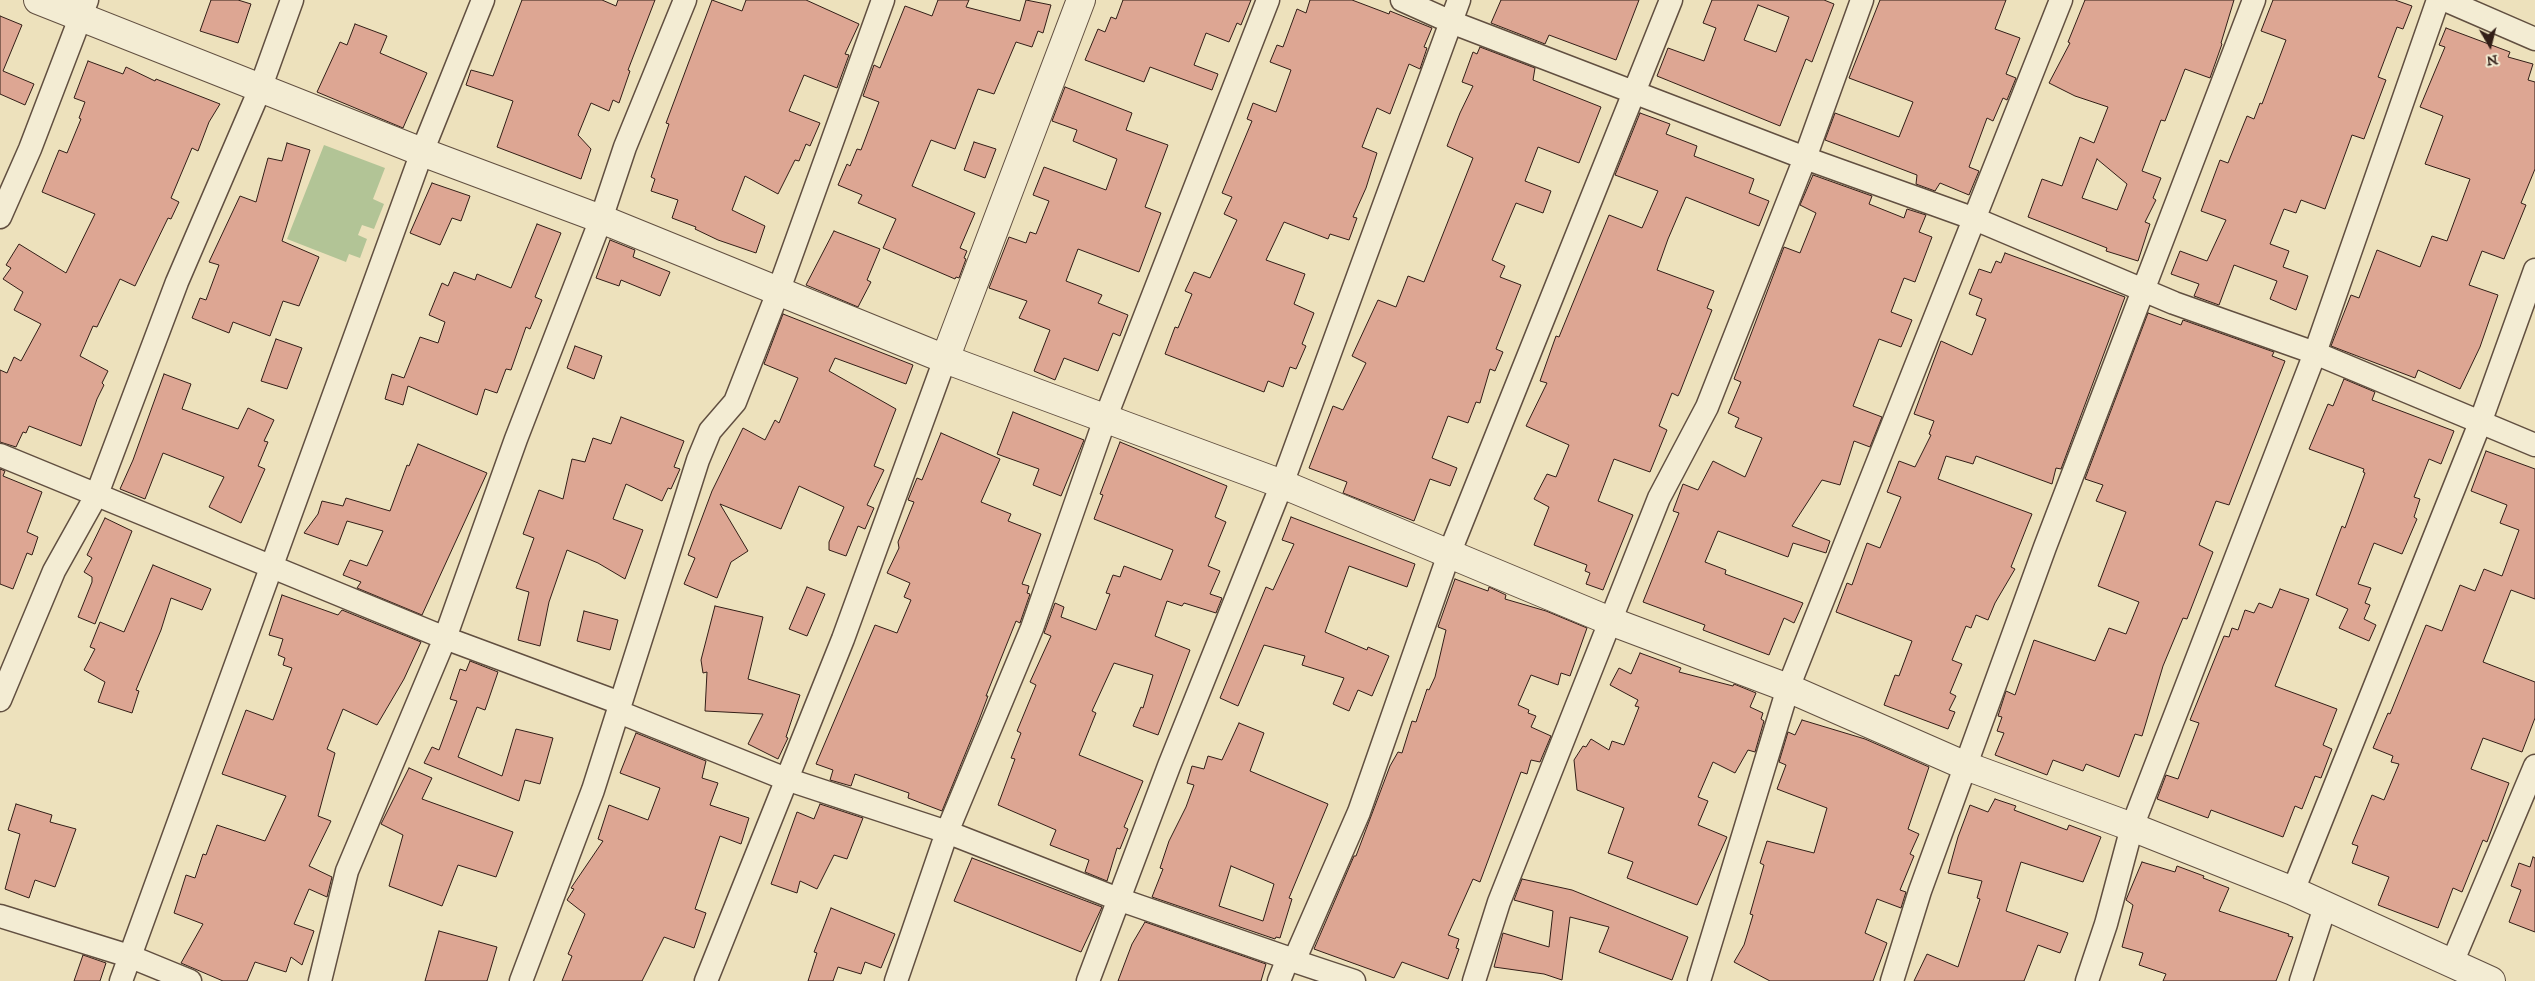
<!DOCTYPE html>
<style>
body{margin:0}
#map{position:relative;width:2535px;height:981px;overflow:hidden;background:#ede1bc;font-family:"IM FELL DW Pica",serif}
canvas{display:block}
.north{position:absolute;left:2465px;top:20px;width:50px;height:50px;-webkit-text-stroke:4px #f3ecd3;paint-order:stroke;rotate:172deg;font-size:14px;font-weight:700;line-height:20px;text-align:center;color:#321e17}
.north::after{content:'';display:block;margin:auto;width:18px;height:22px;background:#321e17;clip-path:polygon(50% 0,100% 100%,50% 72%,0 100%)}
</style>
<div id="map">
<canvas width="2535" height="981"></canvas>
<div class="north">N</div>
</div>
<script>
const g = document.querySelector('canvas').getContext('2d');
g.lineJoin = 'round';
function fill(path, color) { g.fillStyle = color; g.fill(path, 'evenodd'); }
const shape = rows => new Path2D(rows.map(r => 'M' + r).join(''));
function stroke(path, color, width, dash) { g.strokeStyle = color; g.lineWidth = width; g.lineCap = dash ? 'butt' : 'round'; g.setLineDash(dash || []); g.stroke(path); }
fill(shape([
 [324,145,385,168,373,199,384,204,374,229,362,225,358,235,367,239,360,258,349,254,346,262,287,239]
]), '#b2c496');
const building = shape([
 [211,0,238,0,251,4,238,43,200,31,211,0],
 [522,0,602,0,616,6,618,0,655,0,628,70,630,71,619,103,613,100,609,111,591,103,578,135,591,149,581,179,497,147,513,101,466,85,471,70,493,76,522,0],
 [712,0,742,11,746,0,806,0,859,24,845,54,849,55,837,88,804,75,789,111,820,123,810,146,806,144,799,161,795,160,778,194,745,176,732,210,765,226,756,253,718,240,695,229,696,227,672,218,678,200,651,191,655,179,651,177,669,124,666,123,712,0],
 [938,0,969,0,966,7,1020,21,1026,0,1051,5,1043,33,1038,31,1032,47,1016,42,994,94,978,89,955,149,931,140,912,186,975,213,960,248,967,251,964,258,966,259,959,278,956,277,955,279,883,248,896,219,858,203,862,195,838,185,847,164,850,166,857,149,861,150,879,102,863,96,874,65,880,68,905,6,932,16,938,0],
 [1123,0,1251,0,1241,25,1237,23,1229,42,1206,33,1194,65,1218,74,1212,90,1150,67,1144,82,1085,60,1098,29,1105,32,1111,17,1116,19,1123,0],
 [1310,0,1352,0,1389,14,1390,11,1432,28,1424,47,1427,48,1420,69,1409,64,1390,114,1377,108,1362,147,1377,153,1366,188,1353,217,1357,218,1349,240,1330,234,1328,239,1284,222,1266,260,1305,274,1294,304,1314,313,1302,344,1306,346,1296,369,1290,367,1283,387,1268,381,1264,392,1165,354,1175,327,1178,328,1192,294,1185,291,1194,272,1210,278,1237,220,1224,214,1232,197,1222,193,1252,121,1247,119,1253,103,1276,112,1291,70,1270,62,1277,45,1283,47,1297,9,1306,13,1310,0],
 [1501,0,1639,0,1616,60,1549,35,1545,44,1491,23,1501,0],
 [1712,0,1824,0,1834,4,1812,62,1806,59,1780,126,1657,76,1668,48,1704,61,1716,28,1703,23,1712,0],
 [1758,5,1789,17,1776,52,1744,40,1758,5],
 [1880,0,2006,0,1995,29,2020,38,2006,74,2016,78,2007,100,2003,98,1993,121,1987,118,1969,167,1979,171,1969,195,1940,183,1935,191,1916,184,1917,175,1825,140,1835,113,1899,137,1913,102,1849,78,1880,0],
 [2085,0,2234,0,2221,43,2222,44,2210,78,2185,69,2165,121,2161,120,2142,171,2161,178,2153,198,2156,200,2145,222,2150,224,2138,261,2106,251,2107,248,2028,217,2042,179,2062,186,2080,137,2094,143,2108,107,2075,96,2049,83,2070,43,2068,42,2085,0],
 [2097,159,2127,184,2117,210,2082,198,2097,159],
 [2273,0,2395,0,2412,6,2403,29,2397,27,2378,77,2386,80,2364,139,2352,135,2325,209,2301,200,2296,213,2284,209,2270,244,2289,251,2283,267,2308,276,2296,310,2270,299,2277,281,2234,265,2219,305,2194,296,2199,284,2171,274,2180,251,2207,261,2226,220,2201,211,2220,160,2228,163,2247,116,2254,119,2260,103,2262,104,2286,40,2261,31,2273,0],
 [0,16,22,25,3,71,34,84,25,105,0,94,0,16],
 [355,24,387,36,380,53,427,73,403,128,317,92,340,42,347,45,355,24],
 [2446,28,2510,52,2508,57,2533,64,2528,80,2535,82,2535,169,2521,203,2526,205,2504,259,2482,251,2469,285,2498,295,2480,347,2460,389,2418,370,2415,378,2331,346,2351,295,2359,298,2377,250,2420,267,2432,236,2447,241,2470,179,2425,164,2443,116,2420,107,2445,47,2439,45,2446,28],
 [1480,47,1535,68,1533,80,1601,107,1579,163,1538,147,1525,181,1551,191,1543,213,1516,203,1492,260,1505,266,1500,277,1521,285,1496,349,1503,352,1495,371,1490,369,1480,403,1476,402,1468,423,1448,416,1432,458,1457,468,1450,486,1430,479,1414,521,1343,493,1347,482,1309,468,1333,406,1343,410,1366,363,1352,356,1378,300,1396,307,1408,276,1424,282,1473,158,1447,146,1460,113,1473,86,1462,82,1473,52,1477,54,1480,47],
 [88,61,123,74,126,67,155,81,156,79,220,104,209,122,198,151,192,148,171,198,179,202,171,219,168,218,135,286,120,279,97,327,93,326,80,356,108,371,102,383,104,385,97,399,81,446,29,426,26,433,23,432,16,447,0,442,0,370,7,373,14,357,21,361,41,324,14,310,23,292,3,279,11,268,6,265,19,244,66,273,95,214,42,192,59,150,67,153,81,119,79,118,85,102,74,98,88,61],
 [1065,87,1132,113,1126,130,1168,145,1145,207,1161,213,1139,272,1078,249,1066,281,1102,295,1098,303,1128,315,1120,336,1113,333,1098,371,1064,358,1055,380,1034,371,1050,330,1019,318,1027,301,989,288,1009,237,1026,243,1030,232,1036,234,1049,201,1033,195,1044,167,1106,190,1117,159,1073,141,1077,130,1052,121,1065,87],
 [1640,113,1670,124,1666,134,1697,146,1694,156,1754,179,1749,193,1769,201,1759,226,1686,197,1668,239,1657,270,1714,291,1707,308,1712,310,1680,392,1678,396,1672,393,1659,426,1667,430,1650,472,1614,459,1598,501,1633,515,1603,590,1586,584,1590,573,1585,571,1587,565,1534,545,1549,507,1534,499,1547,474,1556,477,1569,445,1526,426,1547,383,1540,381,1556,336,1559,337,1609,215,1642,228,1658,191,1615,175,1640,113],
 [974,142,996,149,985,178,964,170,974,142],
 [287,143,310,150,282,241,319,257,299,306,283,301,270,336,233,322,229,333,192,318,200,298,206,300,219,265,209,262,240,196,256,202,268,158,282,161,287,143],
 [1813,175,1872,196,1869,204,1904,218,1907,209,1926,215,1919,232,1932,237,1915,282,1904,278,1891,312,1912,320,1901,347,1879,339,1853,406,1882,417,1870,447,1854,441,1840,485,1822,480,1792,526,1830,541,1826,553,1793,543,1788,557,1718,531,1705,562,1726,570,1725,574,1803,603,1794,623,1784,618,1769,655,1703,630,1705,625,1643,602,1679,513,1673,511,1683,484,1698,490,1713,461,1745,477,1762,438,1735,427,1739,418,1728,413,1741,382,1734,379,1784,247,1800,253,1816,213,1800,205,1813,175],
 [432,183,470,196,461,221,452,218,440,245,410,233,432,183],
 [537,224,561,233,535,297,542,300,530,329,526,327,511,370,506,369,497,393,485,389,477,415,408,386,403,405,385,399,392,374,404,378,420,337,438,343,445,322,429,315,442,283,448,286,454,272,475,280,477,274,511,288,537,224],
 [834,231,880,249,867,280,871,282,858,307,806,285,834,231],
 [610,240,635,250,633,257,670,272,660,296,621,280,619,286,596,278,610,240],
 [2005,253,2125,297,2061,469,2056,468,2052,484,1976,456,1973,464,1946,456,1938,479,2032,514,2011,567,2015,569,1995,603,1988,620,1976,615,1971,628,1966,626,1952,660,1962,664,1950,693,1956,696,1949,710,1955,712,1948,729,1884,705,1895,675,1899,676,1912,641,1836,612,1847,583,1852,585,1867,543,1880,548,1901,497,1887,492,1899,461,1915,467,1931,435,1929,434,1934,421,1914,414,1941,341,1972,355,1986,319,1976,315,1982,299,1969,294,1979,269,1991,273,1996,261,2001,263,2005,253],
 [2148,313,2181,325,2183,320,2274,352,2272,356,2285,361,2229,505,2216,501,2199,545,2213,552,2187,619,2183,618,2163,666,2142,736,2135,734,2119,777,2086,764,2083,771,2053,760,2047,775,1995,755,2004,733,1997,731,2002,717,1998,716,2006,691,2015,695,2034,640,2095,661,2109,628,2126,634,2139,602,2098,586,2126,512,2096,501,2103,485,2085,479,2148,313],
 [783,314,913,365,906,384,835,358,829,371,896,409,874,466,884,470,867,505,874,508,865,529,858,526,846,556,829,550,829,542,844,507,799,486,781,529,720,504,748,551,731,562,717,598,684,584,695,558,688,555,712,491,743,428,765,440,775,420,779,423,798,378,764,364,783,314],
 [276,339,302,348,287,389,261,381,276,339],
 [575,346,602,356,594,379,567,368,575,346],
 [164,374,191,384,182,409,238,429,248,408,274,420,264,441,268,442,258,466,265,469,241,523,209,507,224,477,163,453,145,499,120,489,133,460,164,374],
 [2344,379,2375,392,2372,400,2454,431,2441,464,2429,459,2414,497,2420,499,2414,517,2417,519,2402,554,2374,543,2358,584,2371,588,2365,603,2370,605,2364,619,2376,625,2369,641,2339,628,2348,609,2316,595,2342,526,2345,528,2365,473,2363,472,2364,469,2309,449,2328,404,2333,406,2344,379],
 [1013,412,1084,440,1061,496,1033,485,1039,469,997,454,1013,412],
 [621,417,684,441,674,467,680,469,671,489,668,488,662,501,626,484,613,519,643,530,625,579,598,563,567,550,549,602,540,646,518,640,529,592,516,588,534,538,523,534,539,490,563,499,572,459,585,462,593,438,611,444,621,417],
 [941,433,1000,459,981,502,1011,514,1008,521,1041,534,1022,584,1029,586,1027,593,1030,594,1020,623,1016,621,986,696,988,696,979,720,942,811,908,798,909,793,855,774,851,786,830,780,833,770,816,764,875,625,897,633,911,600,904,597,910,583,887,573,899,548,898,542,914,502,908,500,917,478,922,480,941,433],
 [1120,442,1227,486,1215,517,1226,522,1208,566,1220,571,1210,594,1222,598,1216,613,1184,603,1182,606,1167,601,1155,636,1190,650,1158,735,1133,726,1141,707,1143,708,1153,675,1114,663,1092,711,1096,713,1079,755,1143,781,1124,827,1128,829,1120,849,1117,848,1107,881,1085,872,1089,860,1050,845,1056,830,998,805,1015,759,1011,758,1021,733,1017,731,1036,685,1030,682,1051,636,1044,633,1055,603,1064,607,1061,617,1096,630,1110,594,1106,593,1113,575,1120,577,1124,566,1161,580,1173,550,1094,519,1103,495,1100,494,1120,442],
 [418,444,487,473,422,615,357,588,361,582,343,575,350,560,367,566,383,531,347,521,338,545,304,533,318,514,322,501,343,506,346,498,390,511,407,465,409,466,418,444],
 [2486,451,2535,469,2535,599,2511,590,2483,662,2535,682,2535,718,2522,752,2483,738,2471,769,2509,783,2487,842,2483,840,2462,892,2453,888,2438,928,2378,905,2389,877,2352,863,2358,846,2352,844,2372,795,2384,800,2399,764,2391,762,2393,756,2373,748,2388,713,2390,714,2426,625,2442,631,2460,585,2475,591,2484,569,2502,576,2519,530,2500,523,2507,505,2471,491,2486,451],
 [0,469,5,471,3,476,42,492,27,532,38,537,32,555,27,553,13,589,0,584,0,469],
 [1291,517,1415,564,1407,587,1349,566,1325,632,1367,650,1368,647,1389,656,1372,696,1358,690,1349,711,1333,704,1344,678,1302,665,1305,656,1264,645,1238,706,1220,698,1266,587,1273,590,1294,544,1282,540,1291,517],
 [105,518,132,531,95,624,78,617,92,582,92,577,84,572,92,558,87,555,105,518],
 [153,565,211,589,202,610,171,598,161,630,136,690,139,691,132,713,98,702,105,682,84,670,95,649,90,647,100,622,124,632,153,565],
 [1455,579,1488,591,1489,587,1506,595,1505,599,1546,611,1587,628,1570,676,1561,673,1558,685,1531,675,1518,705,1529,710,1528,713,1536,716,1531,727,1551,736,1540,762,1531,760,1527,774,1521,772,1480,882,1473,879,1448,935,1459,939,1456,948,1459,949,1448,979,1402,962,1394,978,1314,949,1354,856,1356,856,1390,766,1398,752,1402,753,1412,721,1416,722,1427,689,1429,690,1435,677,1446,630,1438,627,1455,579],
 [807,587,825,594,807,636,789,629,807,587],
 [2280,589,2309,599,2275,686,2337,709,2323,745,2332,749,2321,778,2315,776,2302,809,2295,806,2283,837,2211,810,2208,818,2157,799,2166,775,2178,779,2199,723,2190,720,2224,636,2229,637,2232,628,2238,630,2245,610,2254,613,2259,603,2272,608,2280,589],
 [282,595,338,615,342,610,421,642,404,679,377,725,343,709,327,749,335,753,318,816,331,821,309,866,332,877,327,897,309,889,294,924,314,931,302,965,291,957,286,972,255,962,247,981,223,981,181,963,203,924,174,913,186,875,195,878,203,854,206,855,217,825,265,841,286,796,222,774,246,710,273,720,292,668,283,665,285,658,278,655,283,639,269,635,282,595],
 [715,606,763,617,748,679,800,695,786,737,788,738,778,759,748,744,763,714,705,711,707,672,703,673,701,660,715,606],
 [584,611,618,620,610,650,577,641,584,611],
 [1640,653,1681,668,1679,672,1733,686,1734,684,1756,693,1750,707,1763,713,1761,719,1764,721,1755,752,1748,750,1735,773,1713,762,1698,797,1708,801,1698,825,1727,837,1697,905,1627,878,1633,862,1608,853,1624,808,1577,790,1574,760,1583,746,1586,747,1591,739,1609,750,1612,741,1624,745,1639,707,1635,706,1638,700,1610,685,1619,668,1631,674,1640,653],
 [470,661,498,672,485,710,477,707,458,757,502,776,516,729,553,738,540,784,525,780,519,801,424,763,432,747,439,750,457,701,450,699,460,669,466,671,470,661],
 [1802,720,1865,739,1929,767,1908,829,1919,834,1910,854,1914,856,1900,890,1906,892,1901,908,1877,899,1865,933,1887,943,1873,981,1770,981,1734,962,1744,945,1753,915,1750,914,1764,865,1760,863,1767,841,1814,853,1827,808,1777,789,1786,765,1779,762,1788,732,1795,735,1802,720],
 [1239,723,1264,733,1250,771,1328,804,1289,898,1292,899,1280,938,1276,937,1275,939,1152,897,1163,869,1160,868,1169,841,1186,807,1194,785,1187,783,1192,766,1204,769,1208,756,1222,760,1239,723],
 [1231,866,1274,884,1263,921,1219,906,1231,866],
 [636,733,706,761,702,778,718,783,710,805,749,818,741,844,720,836,695,909,706,913,694,948,664,937,642,981,562,981,572,956,568,954,585,914,567,900,574,889,571,888,603,841,598,839,609,805,648,820,660,788,620,773,636,733],
 [409,768,432,778,422,799,513,832,496,877,458,865,442,906,389,886,403,835,381,824,409,768],
 [1995,799,2016,806,2014,810,2067,830,2069,825,2101,837,2083,882,2021,862,2006,911,2068,933,2060,953,2038,945,2024,981,1914,981,1927,954,1958,967,1980,899,1977,898,1982,881,1948,873,1958,837,1970,805,1988,812,1995,799],
 [16,804,52,815,50,822,76,829,55,887,35,880,29,898,5,889,20,834,8,830,16,804],
 [820,804,863,818,847,859,834,855,817,889,800,881,797,893,771,884,797,812,814,819,820,804],
 [2533,857,2535,858,2535,932,2509,922,2521,890,2511,886,2519,863,2530,867,2533,857],
 [972,858,1102,907,1081,952,954,901,972,858],
 [2142,862,2175,872,2177,866,2204,876,2203,878,2229,888,2219,911,2289,934,2288,936,2293,937,2276,981,2163,981,2166,974,2139,965,2143,953,2122,947,2133,905,2126,900,2142,862],
 [1522,879,1572,890,1688,937,1672,980,1599,952,1609,927,1570,917,1562,980,1544,974,1494,967,1503,933,1549,947,1553,911,1514,900,1522,879],
 [831,908,895,934,881,968,865,962,861,974,838,967,833,981,808,981,817,953,814,952,831,908],
 [1145,922,1266,964,1261,981,1118,981,1132,944,1145,922],
 [439,931,497,947,487,981,425,981,439,931],
 [83,955,106,963,100,981,74,981,83,955]
]);
fill(building, '#dda693');
stroke(building, '#321e17', 1);
const minor = shape([
 [1402,0,1451,22,1805,158,1975,219,2174,303,2315,353,2535,445],
 [2445,0,2535,39],
 [0,217,30,149,87,0],
 [0,455,445,638,620,703],
 [0,700,54,571,97,494,177,282,260,89,292,0],
 [619,712,786,779,947,832,1118,899,1288,958],
 [2293,891,2480,423,2535,270],
 [0,916,129,956,190,981],
 [1294,961,1354,981],
 [2452,963,2535,766],
 [121,981,422,152,483,0],
 [320,981,347,871,445,638,516,439,601,219,625,147,685,0],
 [521,981,593,790,698,460,710,431,735,402,778,292,883,0],
 [706,981,843,639,945,359],
 [896,981,947,832,1032,628,1105,419,1268,0],
 [1088,981,1169,766,1282,484,1459,0],
 [1279,981,1288,958,1294,961,1359,812,1449,554,1671,0],
 [1474,981,1499,902,1659,498,1707,407,1805,158,1862,0],
 [1699,981,1788,688,2061,0],
 [1892,981,1920,891,2045,547,2254,0],
 [2087,981,2106,924,2132,827,2315,353,2438,0],
 [2301,981,2325,907]
]);
const tertiary = shape([
 [38,0,422,152,601,219,945,359,1282,484,1610,621,1788,688,1966,766,2132,827,2293,891,2491,981],
 [945,359,1081,0]
]);
stroke(minor, '#614f40', 25);
stroke(tertiary, '#614f40', 30);
stroke(minor, '#f3ecd3', 22);
stroke(tertiary, '#f3ecd3', 28);
</script>
